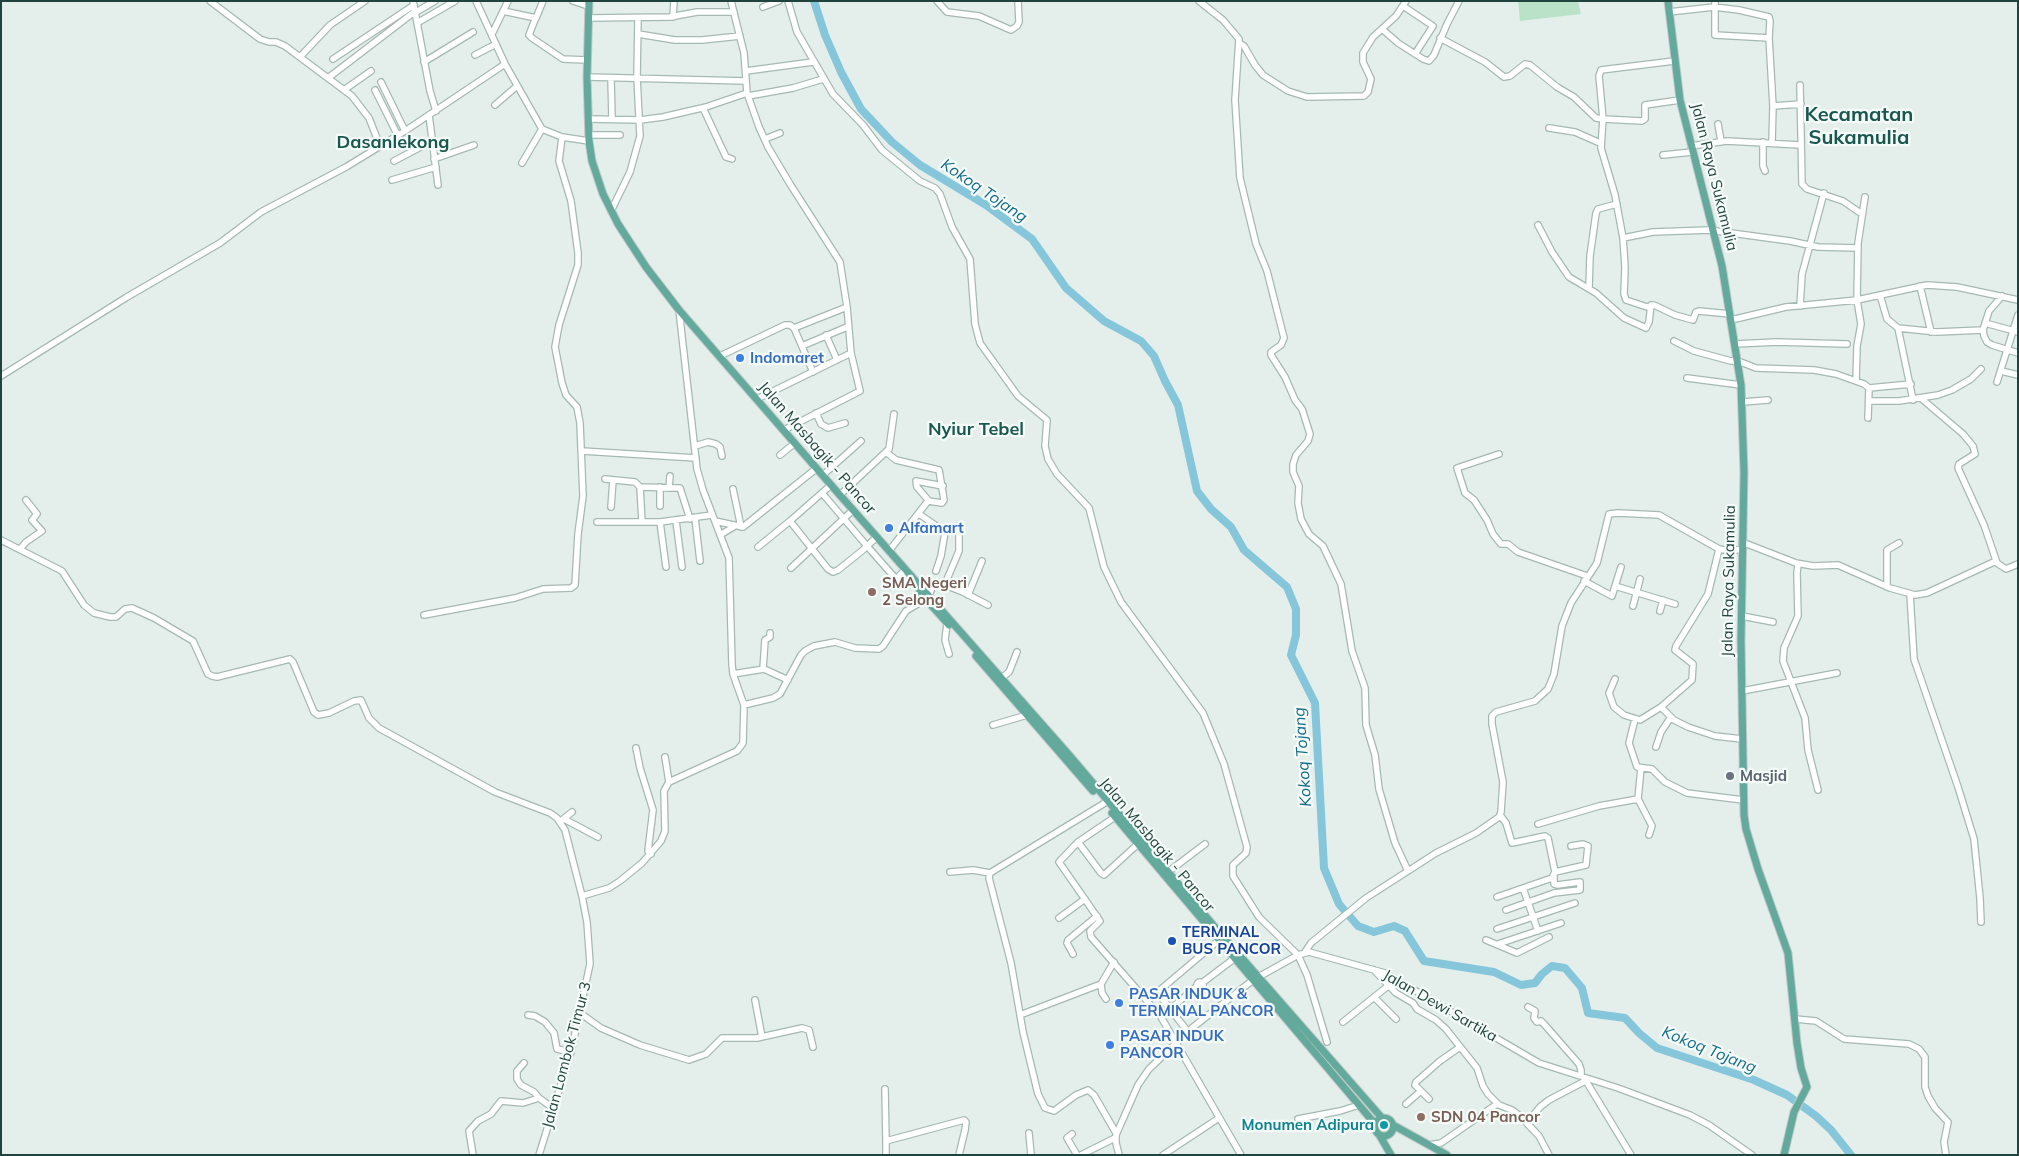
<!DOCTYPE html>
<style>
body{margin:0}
#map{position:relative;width:2019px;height:1156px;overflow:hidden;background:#e4efeb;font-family:Mulish,sans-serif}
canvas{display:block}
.frame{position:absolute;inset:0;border:2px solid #21433d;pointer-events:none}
</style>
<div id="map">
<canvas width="2019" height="1156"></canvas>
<div class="frame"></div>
</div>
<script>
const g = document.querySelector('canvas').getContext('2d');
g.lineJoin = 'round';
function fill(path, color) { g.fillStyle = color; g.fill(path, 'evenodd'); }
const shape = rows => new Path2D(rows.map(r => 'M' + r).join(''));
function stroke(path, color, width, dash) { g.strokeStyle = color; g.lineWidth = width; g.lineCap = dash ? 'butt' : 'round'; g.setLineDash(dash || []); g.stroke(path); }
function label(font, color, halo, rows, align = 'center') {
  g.font = font + ' Mulish,sans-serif'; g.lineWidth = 4.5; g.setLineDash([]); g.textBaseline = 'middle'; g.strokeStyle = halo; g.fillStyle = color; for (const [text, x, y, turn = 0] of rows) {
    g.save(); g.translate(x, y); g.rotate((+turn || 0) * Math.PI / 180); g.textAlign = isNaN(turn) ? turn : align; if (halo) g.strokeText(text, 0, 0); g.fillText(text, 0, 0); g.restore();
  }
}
fill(shape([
 [1518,1,1578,1,1581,14,1520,21]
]), '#bae2c8');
stroke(shape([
 [814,1,825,35,841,72,861,109,892,142,920,165,986,205,1032,239,1066,288,1104,321,1141,341,1154,356,1165,381,1178,405,1197,491,1211,509,1231,527,1244,550,1287,587,1296,609,1296,635,1291,655,1315,703,1324,868,1339,904,1358,926,1374,932,1394,926,1405,931,1424,961,1494,972,1521,985,1535,983,1542,974,1552,966,1565,968,1582,988,1588,1013,1625,1018,1639,1033,1657,1048,1754,1080,1787,1095,1816,1116,1831,1130,1851,1155]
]), '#86c6da', 8);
const minor = shape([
 [210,1,260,39,269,42,276,42,285,46,352,96,369,118,380,146],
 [413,1,430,91,436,111],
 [476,1,505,64,542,129,562,137,589,141],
 [573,1,588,6],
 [731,1,744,53,747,93,759,127,768,147,790,184,840,262,847,307],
 [788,1,797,32,833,94,863,125,882,150,920,181,935,188,940,194,952,227,970,259,975,324,980,343,1018,396,1047,420,1045,446,1048,459,1057,474,1089,508,1104,567,1121,602,1203,713,1224,764,1247,847,1246,853,1233,865,1233,876,1259,917,1298,955,1307,975,1327,1042],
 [937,1,947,12,979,16,1011,30,1017,26,1019,22,1018,1],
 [1199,1,1223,20,1239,39,1235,100,1240,178,1256,244,1267,271,1284,338,1281,345,1271,352,1271,355,1285,377,1295,400,1302,409,1310,434,1308,441,1296,455,1293,464,1293,472,1299,486,1298,503,1301,519,1309,534,1323,546,1341,584,1352,651,1365,688,1366,725,1375,755,1379,789,1395,843,1408,871],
 [1715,1,1715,35,1769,38],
 [1403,6,1433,26,1415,54],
 [763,7,779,1],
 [503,11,536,18,543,1],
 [416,12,435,1],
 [1669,12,1714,7,1739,10,1769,17,1770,21,1769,38,1773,106,1801,104],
 [536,17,529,35,532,38,563,59,587,60],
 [673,17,674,1],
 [588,18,670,17,697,12,734,12],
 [417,23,455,1],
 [1382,29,1398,43,1423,59,1429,61,1434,55,1447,24,1459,1],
 [492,34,508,1],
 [638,34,675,40,702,40,740,36],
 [1440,38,1485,62,1504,77,1510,76,1525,64,1530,65,1557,87,1574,97,1596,118,1603,119,1601,148,1615,195,1623,238,1653,232,1709,230,1790,241,1818,247,1858,248],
 [1239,43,1244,46,1255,65,1263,75,1288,91,1307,97,1364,96,1368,92,1371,79,1363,62,1363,53,1373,37,1396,16,1406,1],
 [475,55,496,44],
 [300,57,330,25,365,1],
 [333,59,414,5],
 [1674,61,1601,70,1599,76,1603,119,1642,121,1645,119,1645,105,1680,100],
 [424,62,473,32],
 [746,71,813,62],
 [587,77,746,81],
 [328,78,413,13],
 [611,78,612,119],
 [381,82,405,131],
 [1800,85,1802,184,1807,189,1843,201,1862,214],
 [344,90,371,71],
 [375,90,398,136],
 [748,96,793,88,823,79],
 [495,105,517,86],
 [703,108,726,157,732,159],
 [429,115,438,185],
 [589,119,640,120,663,117,706,107,747,93],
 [1718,124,1721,141],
 [1549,128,1575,132,1600,143],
 [589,135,620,135],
 [765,139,780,133],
 [1763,142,1763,166,1765,171],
 [1772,142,1773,106],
 [1691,146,1727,141,1800,145],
 [1663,155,1692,152],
 [434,159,474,145],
 [394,161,432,141],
 [522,163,542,129],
 [392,180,436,167],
 [611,211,630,172,640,136,637,78,638,18],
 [1538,225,1552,252,1569,277,1596,293,1624,318,1646,328,1649,322,1651,305],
 [1623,238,1625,267,1624,294,1626,300,1647,307,1654,305,1675,315,1693,320,1696,312,1699,311,1730,314],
 [1920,286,1931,332],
 [1589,288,1590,256,1596,213,1598,209,1617,204],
 [1880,295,1887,319,1898,328,1937,332,1983,330],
 [2002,296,1989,311,1983,330,1984,336,1987,342,1992,345,2018,353],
 [1800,306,1802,274,1824,193],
 [1731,320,1786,307,1857,300,1927,285,1957,287,2018,300],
 [1985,323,2018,332],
 [794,328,813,372],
 [1898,328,1913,400],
 [826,335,837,360],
 [1674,341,1694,351,1731,361,1738,361,1756,368,1814,370,1836,374,1864,384,1869,388,1868,418],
 [1735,344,1777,342,1847,344],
 [802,346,847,327],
 [720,356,785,325,790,325,794,328,847,307,851,353,860,391,784,430],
 [2001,371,2018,375],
 [1,376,127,297,220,243,261,212,346,167,405,131,505,64],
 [1687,378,1741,385],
 [1856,381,1857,346,1861,324,1857,300,1858,243,1865,197],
 [1997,382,2018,315],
 [1869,388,1911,384],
 [757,399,851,353],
 [1922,399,1963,434,1973,446,1975,454,1959,464,1958,468,1984,525,1997,563,2006,569,2018,564],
 [1869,401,1899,401,1938,395,1952,390,1971,379,1981,369],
 [1743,402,1768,400],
 [816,413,821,424,828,428,845,423],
 [695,446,708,442,716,444,720,447,722,456],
 [582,451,696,458],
 [886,452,896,460,939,470,944,500,942,503,928,501,889,551],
 [1499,454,1457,468,1465,493,1474,500,1487,520,1493,534,1501,544,1508,544,1518,552,1587,576],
 [780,455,795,443],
 [823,475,861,441],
 [605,479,635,482,640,487],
 [669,488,670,476],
 [733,489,741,527],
 [840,495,889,449,894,414],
 [929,501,917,487,916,481,943,486],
 [660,506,660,487],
 [611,507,613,480],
 [919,514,945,532,941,556,936,571],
 [695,518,700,561],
 [676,521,682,567],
 [715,521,743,527,817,468],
 [790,521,828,569,833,572,838,570,863,550,867,546,822,493],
 [597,522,660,522,712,515],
 [642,522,640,487,680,488,690,519],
 [660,522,666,567],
 [720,535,735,526],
 [877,537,867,546,896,579],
 [1,540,62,571,84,605,94,613,110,617,116,617,125,609,132,608,154,618,193,641,208,674,212,676,217,677,290,659,293,662,314,712,318,715,329,713,354,701,361,700,369,718,379,728,495,792,550,813,557,818,565,830,582,896,587,922,590,964,571,1052,539,1155],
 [1742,542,1796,563,1813,566,1838,565,1890,588,1915,595,1927,593,1996,561],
 [758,547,790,521,831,485],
 [20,549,26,542,42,531,32,520,37,514,26,500],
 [1798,564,1797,573,1798,616,1784,648,1783,661,1805,718,1808,750,1818,790],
 [791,568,853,510],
 [1584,581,1612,596,1621,567],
 [945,584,959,551,959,526],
 [889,586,905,570],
 [1615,586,1675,604],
 [1887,587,1887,550,1899,543],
 [1910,594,1914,659,1958,787,1974,839,1980,898,1981,922],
 [929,595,934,583,937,582,963,592,988,605],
 [968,595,982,561],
 [1633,606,1640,579],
 [1660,611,1663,600],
 [424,615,515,598,543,589,571,588,575,585,578,534,583,496,580,423,577,407,566,395,562,383,555,347,559,325,578,265,578,253,571,201,559,161,562,137],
 [1742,616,1773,622],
 [947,624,945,640,949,654],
 [763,669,765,640,770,637,770,633],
 [733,674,764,669,788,680],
 [1615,679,1609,693,1614,707,1624,715,1640,720,1661,707,1692,680,1693,664,1675,650,1676,646,1708,594,1719,549],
 [999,680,1009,672,1017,652],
 [1742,691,1837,673],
 [744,705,773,698,780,694,801,655,805,651,814,646,835,642,855,648,879,649,883,646,906,611,926,599],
 [1661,707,1674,720,1688,727,1715,736,1742,739],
 [1635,719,1629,743,1637,767,1652,769,1665,782,1687,793,1743,800],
 [993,725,1027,715],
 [1656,747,1661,732,1671,717],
 [636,748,640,768,653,810,648,851,651,854],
 [665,757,669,782],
 [1641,768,1638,799,1652,826,1649,835],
 [1115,817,1078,842,1059,862,1100,921,1090,931,1091,937,1161,1017],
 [564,819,598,837],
 [562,820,572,812],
 [1538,824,1599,806,1638,799],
 [1078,842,1101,873,1104,875,1138,844],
 [950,872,973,870,990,873],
 [1168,872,1205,844],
 [1555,872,1586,865,1588,846,1583,844,1571,846],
 [990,873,989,878,1011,963,1023,1032,1038,1094,1045,1108,1054,1111,1076,1095,1088,1090,1094,1095,1116,1133],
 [990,873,1108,801],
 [1523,888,1538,931],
 [582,896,609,888,620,881,642,863,661,841,665,831,664,791,669,782,737,751,743,743,744,705,733,674,732,664,729,558,703,490,697,469,679,310],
 [1497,897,1552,878,1555,872,1548,838,1545,836,1512,843,1506,823,1500,815],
 [1506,910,1554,893,1580,890,1580,882,1557,885,1554,884,1554,877],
 [1059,918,1085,899],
 [1497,929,1575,903],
 [1486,940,1517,953,1549,937],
 [1498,944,1561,923],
 [1305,952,1311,943,1366,898,1436,853,1476,833,1499,817,1501,812,1503,782,1492,724,1492,716,1496,712,1535,701,1548,689,1554,674,1562,626,1571,603,1597,563,1609,514,1618,513,1659,515,1719,549,1730,551,1743,549],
 [1073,954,1067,943,1068,940,1097,916],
 [1374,970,1396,993,1413,1003,1417,1009,1436,1020,1446,1029,1477,1068,1483,1086,1488,1094,1499,1105,1512,1110,1521,1117,1539,1136,1549,1155],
 '1197 985a3 3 0 1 1 6 0a3 3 0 1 1-6 0Z',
 [1202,983,1235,958],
 [1101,984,1114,962],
 [1197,986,1161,1017,1241,1155],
 [1157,992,1185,1028],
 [1374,997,1396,1019],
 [755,1000,762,1037],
 [1147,1001,1219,940],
 [1528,1007,1535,1011,1534,1018,1537,1022,1541,1021,1544,1024,1579,1064,1581,1070,1581,1076],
 [580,1013,601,1028,640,1045,689,1060,706,1054,722,1038,757,1038,802,1028,809,1030,813,1047],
 [528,1015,535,1016,545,1022,554,1033,557,1049,571,1052],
 [1020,1015,1101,984,1102,993,1106,999],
 [1795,1019,1816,1021,1844,1039,1909,1044,1919,1049,1925,1057,1925,1087,1928,1096,1935,1108,1948,1122,1944,1142,1946,1155],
 [1343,1022,1388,986],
 [524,1063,517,1071,517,1079,521,1085,534,1092,539,1098],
 [1586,1081,1631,1155],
 [885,1089,886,1141,964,1120,966,1122,965,1130,959,1155],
 [1429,1099,1415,1085,1416,1082,1440,1061,1460,1047],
 [1406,1104,1421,1091],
 [1298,1119,1340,1111,1359,1105],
 [1527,1123,1540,1107,1549,1100,1587,1080],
 [1029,1133,1031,1155],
 [1072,1134,1067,1138,1077,1155],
 [886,1141,886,1155],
 [1429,1145,1441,1143,1497,1104],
 [473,1155,469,1131,478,1121,491,1114,501,1101,523,1103,539,1098,553,1108],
 [1081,1155,1115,1138],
 [1119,1155,1116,1143,1116,1135,1138,1085,1149,1069,1192,1028,1253,980,1298,955,1309,952,1385,973,1539,1063,1618,1088,1690,1115,1709,1125,1752,1155],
 [1163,1155,1219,1118]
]);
const major = shape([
 [589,1,587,77,589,141,592,161,603,194,618,224,646,267,679,310,831,485,1070,756,1219,932,1382,1118],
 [1668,1,1680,100,1722,266,1741,385,1744,472,1741,641,1744,815,1746,829,1758,869,1788,953,1797,1043,1801,1068,1807,1087,1794,1112,1784,1155],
 [918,587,922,595,949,625],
 [976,656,1093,791],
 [1112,813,1375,1124],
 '1375 1127a9 9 0 1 1 18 0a9 9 0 1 1-18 0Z',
 [1393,1125,1447,1155],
 [1380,1136,1391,1155]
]);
stroke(minor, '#a6b8b3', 8);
stroke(major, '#c1cac9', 9);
stroke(minor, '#fff', 5.5);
stroke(major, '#63aa9d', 7);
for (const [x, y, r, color] of [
 [740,358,5,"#3f7fe0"],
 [889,528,5,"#3f7fe0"],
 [872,592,5,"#8d6e63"],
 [1730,776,5,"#6b7280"],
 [1172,941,5,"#1a4fb4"],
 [1119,1003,5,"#3f7fe0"],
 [1110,1045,5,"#3f7fe0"],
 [1421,1117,5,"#8d6e63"],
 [1384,1125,5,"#0f9aa8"]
]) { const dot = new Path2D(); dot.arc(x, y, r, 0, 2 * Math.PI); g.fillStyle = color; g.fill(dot); stroke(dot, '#f5fbf8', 2); }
label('15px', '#21433d', '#f5fbf8', [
 ["Jalan Raya Sukamulia",1714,177,76],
 ["Jalan Masbagik - Pancor",817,448,49],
 ["Jalan Raya Sukamulia",1729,581,-89],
 ["Jalan Masbagik - Pancor",1157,845,50],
 ["Jalan Dewi Sartika",1440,1006,30],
 ["Jalan Lombok Timur 3",567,1055,-75]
]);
label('bold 15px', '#366cbe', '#f5fbf8', [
 ["Indomaret",750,358],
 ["Alfamart",899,528],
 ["PASAR INDUK &",1129,994],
 ["TERMINAL PANCOR",1129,1011],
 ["PASAR INDUK",1120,1036],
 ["PANCOR",1120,1053]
], 'left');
label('bold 15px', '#785e54', '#f5fbf8', [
 ["SMA Negeri",882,583],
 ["2 Selong",882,600],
 ["SDN 04 Pancor",1431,1117]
], 'left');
label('bold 15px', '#5b616d', '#f5fbf8', [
 ["Masjid",1740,776]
], 'left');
label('bold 15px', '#164399', '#f5fbf8', [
 ["TERMINAL",1182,932],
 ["BUS PANCOR",1182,949]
], 'left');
label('bold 15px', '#0d838f', '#f5fbf8', [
 ["Monumen Adipura",1374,1125]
], 'right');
label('italic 16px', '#126b87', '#f5fbf8', [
 ["Kokoq Tojang",984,191,34],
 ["Kokoq Tojang",1303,757,-94],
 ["Kokoq Tojang",1709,1050,22]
]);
label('bold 18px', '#19584e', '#f5fbf8', [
 ["Dasanlekong",393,143],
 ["Nyiur Tebel",976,430]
]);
label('bold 20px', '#19584e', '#f5fbf8', [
 ["Kecamatan",1859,115],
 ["Sukamulia",1859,138]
]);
</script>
